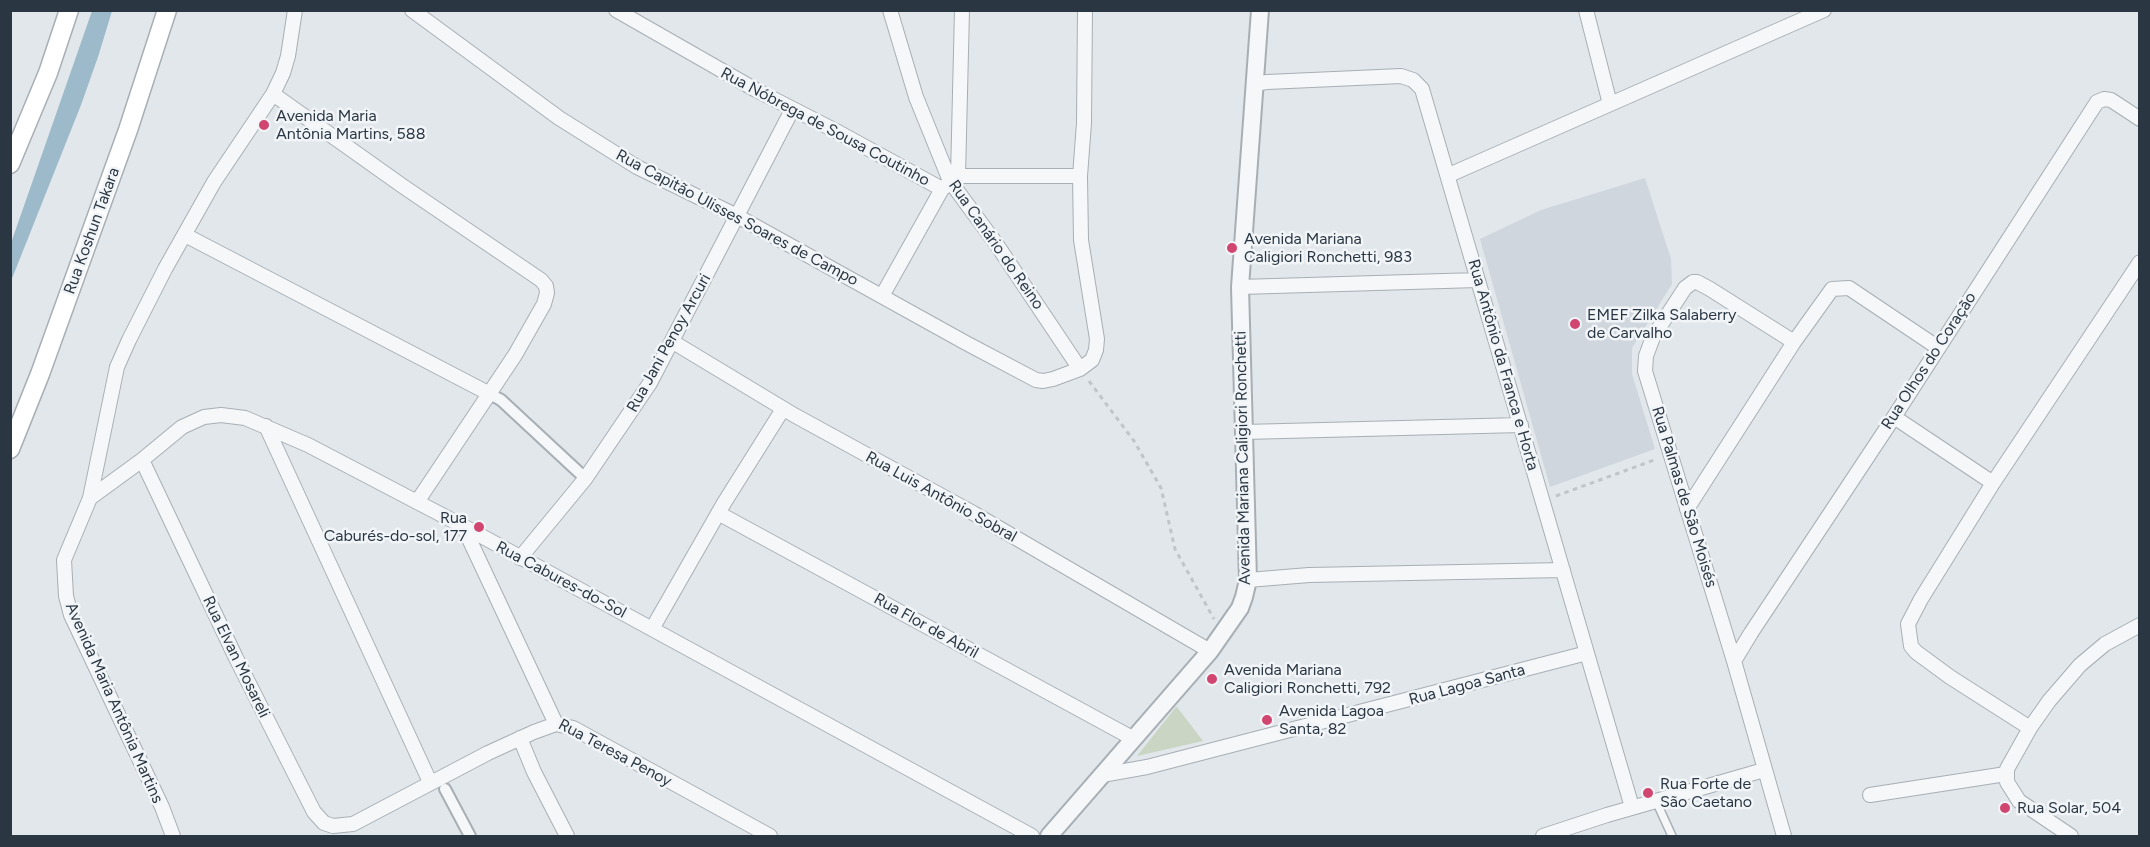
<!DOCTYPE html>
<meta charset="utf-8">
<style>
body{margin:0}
#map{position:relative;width:2150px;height:847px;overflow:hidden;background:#e2e7eb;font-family:Figtree,sans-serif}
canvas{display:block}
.frame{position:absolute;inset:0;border:12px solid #2a3743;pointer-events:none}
</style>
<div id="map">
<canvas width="2150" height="847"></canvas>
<div class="frame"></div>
</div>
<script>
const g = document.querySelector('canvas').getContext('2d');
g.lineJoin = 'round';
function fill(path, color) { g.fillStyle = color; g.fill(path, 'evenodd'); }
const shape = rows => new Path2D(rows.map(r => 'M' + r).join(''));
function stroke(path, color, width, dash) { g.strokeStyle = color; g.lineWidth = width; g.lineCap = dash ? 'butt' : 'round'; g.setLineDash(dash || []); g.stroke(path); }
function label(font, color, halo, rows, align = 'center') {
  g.font = font + ' Figtree,sans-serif'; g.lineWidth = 5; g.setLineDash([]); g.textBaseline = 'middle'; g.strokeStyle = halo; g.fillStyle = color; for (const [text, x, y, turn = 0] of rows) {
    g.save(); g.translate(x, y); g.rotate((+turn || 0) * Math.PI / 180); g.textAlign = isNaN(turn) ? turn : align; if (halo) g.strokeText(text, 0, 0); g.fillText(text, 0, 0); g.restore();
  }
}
fill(shape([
 [1645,178,1671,259,1672,284,1632,348,1632,374,1655,449,1550,487,1480,239,1541,210]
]), '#d0d6dd');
fill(shape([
 [1177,707,1203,741,1137,756,1176,707]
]), '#cad5c3');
fill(shape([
 [92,11,112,11,98,57,81,105,11,281,11,243]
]), '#9dbacb');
const service = shape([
 [1656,801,1672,836]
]);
const pedestrian = shape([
 [488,393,501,400,585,478],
 [445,789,470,836]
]);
const minor = shape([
 [412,10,559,118,637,167,737,216,966,343,1036,380,1043,381,1053,379,1080,369,1092,360,1096,350,1097,339,1081,240,1080,176,1084,123,1085,10],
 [616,10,756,90,836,131,942,189,958,176,1080,176],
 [890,10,916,97,950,181,997,245,1080,369],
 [1586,10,1610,104],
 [1254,84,1267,82,1401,76,1413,80,1422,89,1632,807],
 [273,94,404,187,541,280,546,286,547,293,544,304,515,355,417,502],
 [1449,175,1824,10],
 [958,176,962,10],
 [185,235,488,393],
 [1240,287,1478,280],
 [882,296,942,189],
 [673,342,794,415,973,513,1210,651],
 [1894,417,1993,483],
 [266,426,430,782],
 [1244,432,1521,425],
 [142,460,236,658,314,812,324,823,333,826,353,824,488,753,534,732,556,724],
 [90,498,142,460,182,427,204,417,221,415,245,418,308,445,463,526,1032,836],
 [1687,509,1794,342,1832,289,1849,288,1937,347],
 [718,513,1134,739],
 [463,526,556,724,573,728,770,836],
 [520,558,585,479,650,383,792,110],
 [1248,580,1309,575,1563,570],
 [652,629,724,503,783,409],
 [1734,661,1751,633,1894,417,2097,102,2104,99,2111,100,2140,119],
 [2030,728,1950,677,1916,652,1911,646,1908,624,1921,599,1993,483,2140,262],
 [520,738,534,772,567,836],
 [1102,775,1147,767,1587,653],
 [1870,795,2006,774],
 [173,836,162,807,71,615,66,596,64,560,90,498,117,367,129,340,165,269,214,182,273,94,283,73,288,56,295,10],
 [1543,836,1607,815,1764,770],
 [1784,836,1734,661,1645,371,1646,356,1653,337,1685,288,1693,282,1697,282,1710,289,1794,342],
 [2071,836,2019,801,2007,782,2007,769,2030,728,2049,701,2080,665,2105,644,2140,625]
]);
const tertiary = shape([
 [1049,836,1210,651,1240,608,1244,597,1248,580,1240,287,1260,10]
]);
const secondary = shape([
 [10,164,48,73,69,10],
 [10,449,40,374,128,130,167,10]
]);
stroke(service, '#a7afb5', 10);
stroke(pedestrian, '#a7afb5', 14);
stroke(minor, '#a7afb5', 16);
stroke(tertiary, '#a7afb5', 20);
stroke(secondary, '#a7afb5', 21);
stroke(shape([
 [1089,381,1134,441,1161,488,1175,549,1214,619],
 [1556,496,1657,459]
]), '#c0c5ca', 3, [4.5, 4.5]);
stroke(service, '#f5f7f9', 7);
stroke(pedestrian, '#f5f7f9', 10);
stroke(minor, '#f5f7f9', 14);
stroke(tertiary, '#f5f7f9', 16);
stroke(secondary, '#fff', 18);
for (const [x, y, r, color] of [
 [264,125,6,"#d14670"],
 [1232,248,6,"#d14670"],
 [1575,324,6,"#d14670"],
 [479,527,6,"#d14670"],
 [1212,679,6,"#d14670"],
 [1267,720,6,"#d14670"],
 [1648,793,6,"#d14670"],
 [2005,808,6,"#d14670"]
]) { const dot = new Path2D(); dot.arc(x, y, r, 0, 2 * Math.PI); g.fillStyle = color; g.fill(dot); stroke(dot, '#f2f5f8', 2); }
label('16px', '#2a3743', '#f2f5f8', [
 ["Avenida Maria",276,116],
 ["Antônia Martins, 588",276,134],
 ["Avenida Mariana",1244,239],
 ["Caligiori Ronchetti, 983",1244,257],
 ["EMEF Zilka Salaberry",1587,315],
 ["de Carvalho",1587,333],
 ["Rua",467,518,"right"],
 ["Caburés-do-sol, 177",467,536,"right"],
 ["Avenida Mariana",1224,670],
 ["Caligiori Ronchetti, 792",1224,688],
 ["Avenida Lagoa",1279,711],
 ["Santa, 82",1279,729],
 ["Rua Forte de",1660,784],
 ["São Caetano",1660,802],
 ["Rua Solar, 504",2017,808]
], 'left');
label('16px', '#2a3743', '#f2f5f8', [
 ["Rua Nóbrega de Sousa Coutinho",825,127,28],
 ["Rua Capitão Ulisses Soares de Campo",737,218,28],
 ["Rua Koshun Takara",92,231,-70],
 ["Rua Canário do Reino",996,245,55],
 ["Rua Jani Penoy Arcuri",669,343,-61],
 ["Rua Olhos do Coração",1929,361,-57],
 ["Rua Antônio da Franca e Horta",1503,365,74],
 ["Avenida Mariana Caligiori Ronchetti",1243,458,-91],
 ["Rua Luis Antônio Sobral",941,497,29],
 ["Rua Palmas de São Moisés",1684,497,73],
 ["Rua Cabures-do-Sol",561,580,28],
 ["Rua Flor de Abril",926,626,29],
 ["Rua Elvan Mosareli",236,657,64],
 ["Rua Lagoa Santa",1467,685,-15],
 ["Avenida Maria Antônia Martins",114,703,66],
 ["Rua Teresa Penoy",615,753,28]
]);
</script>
